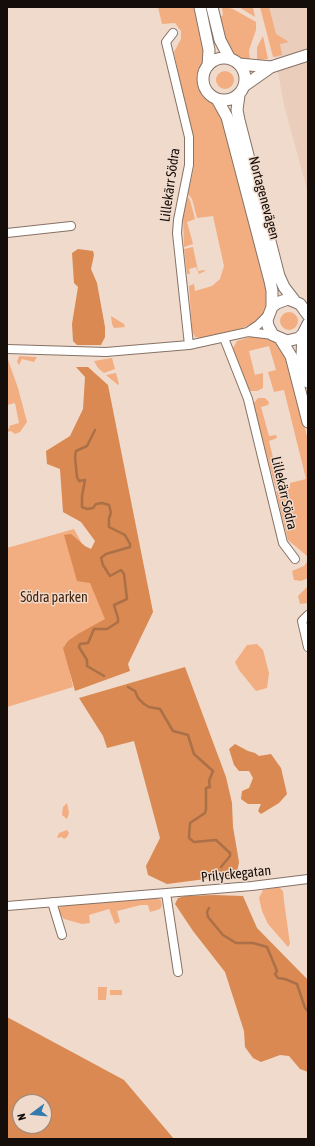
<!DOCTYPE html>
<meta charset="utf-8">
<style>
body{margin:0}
#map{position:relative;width:315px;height:1146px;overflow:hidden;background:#f0dacc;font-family:"Asap Condensed",sans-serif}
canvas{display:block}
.frame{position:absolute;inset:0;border:8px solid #140d09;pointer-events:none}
.north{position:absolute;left:12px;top:1094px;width:40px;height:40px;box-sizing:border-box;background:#f0dacc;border:1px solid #98887e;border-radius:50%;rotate:254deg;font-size:11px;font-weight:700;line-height:16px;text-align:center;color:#140d09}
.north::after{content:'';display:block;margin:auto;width:14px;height:18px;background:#347aaf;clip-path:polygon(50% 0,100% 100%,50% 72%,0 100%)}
</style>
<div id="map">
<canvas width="315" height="1146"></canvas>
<div class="frame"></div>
<div class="north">N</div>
</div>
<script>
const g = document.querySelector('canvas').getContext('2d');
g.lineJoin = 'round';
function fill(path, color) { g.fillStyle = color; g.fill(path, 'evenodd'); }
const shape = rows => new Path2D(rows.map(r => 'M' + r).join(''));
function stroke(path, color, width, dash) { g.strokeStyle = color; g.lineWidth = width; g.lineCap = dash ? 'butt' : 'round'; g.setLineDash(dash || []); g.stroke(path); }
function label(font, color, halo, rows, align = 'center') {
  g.font = font + ' "Asap Condensed",sans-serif'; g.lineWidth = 3; g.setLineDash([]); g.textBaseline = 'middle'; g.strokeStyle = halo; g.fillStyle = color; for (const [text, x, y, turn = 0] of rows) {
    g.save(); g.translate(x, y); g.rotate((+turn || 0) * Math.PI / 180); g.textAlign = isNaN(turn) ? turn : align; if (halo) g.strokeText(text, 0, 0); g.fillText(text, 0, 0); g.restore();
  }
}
fill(shape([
 [266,7,308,7,308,193,284,105]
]), '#eacdbb');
fill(shape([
 [158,7,194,7,205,48,203,66,200,76,200,85,204,94,214,103,221,114,270,300,263,314,253,323,236,331,201,338,195,337,192,331,189,286,194,284,195,291,212,286,220,279,224,266,213,216,197,218,192,199,188,194,194,167,193,145,174,52,181,39,181,31,175,23,162,24],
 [225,7,233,9,256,22,256,30,249,50,250,63,236,57,228,48,220,17,223,15,222,8],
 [239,7,253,7,255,17],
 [260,7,269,7,276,34,289,42,280,44,282,55,273,57],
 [263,36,268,59,257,60,257,47],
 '216 80a9 9 0 1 1 18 0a9 9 0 1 1-18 0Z',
 [188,197,190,200,195,219,187,222,193,244,184,247,183,215],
 [193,247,198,271,205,270,205,271,199,274,196,267,189,269,190,274,187,274,184,249],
 '280 321a9 9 0 1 1 18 0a9 9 0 1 1-18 0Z',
 [111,316,124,324,125,327,114,328,112,324],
 [253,336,273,340,284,348,308,440,308,578,301,581,294,580,292,571,304,566,308,561,307,556,288,540,276,492,290,487,290,483,306,479,284,390,274,392,268,372,276,370,269,346,249,351,255,375,263,373,263,388,257,391,250,391,248,389,234,353,233,348,237,341],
 [19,356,36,357,37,357,34,362,22,359,19,365,17,362],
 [7,357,18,388,27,422,20,432,15,434,11,431,7,432,7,429,10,428,9,426,19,423,15,403,7,405],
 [112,358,115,369,104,373,98,368,94,361],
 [116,373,119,384,118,385,106,375],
 [258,398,265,398,269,402,268,405,261,407,269,436,276,435,277,438,269,441,280,486,288,484,287,487,276,489,253,404],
 [74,529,87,553,110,619,64,646,73,687,7,707,7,548],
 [308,586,308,603,300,604,298,596],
 [257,644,263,650,269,673,267,688,256,691,239,670,235,662,247,645],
 [67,803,69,813,67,819,62,815,63,807],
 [67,830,69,833,67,837,64,839,62,837,57,838,59,833],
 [279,887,283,891,284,901,290,944,288,947,268,924,262,911,259,898,263,890],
 [155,898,161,900,162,906,160,909,150,912,148,905,141,905,117,911,120,922,115,924,109,909,89,915,90,923,82,924,64,919,59,913,59,908,62,906],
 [98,987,107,987,106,1000,98,1000],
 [110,990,122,990,122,995,110,995]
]), '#f2ad80');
fill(shape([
 [78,249,93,251,94,255,91,269,97,283,105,327,105,337,101,345,77,345,73,341,72,324,78,287,74,283,72,253],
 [76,367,88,367,108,385,153,612,128,664,130,671,75,691,63,648,68,641,78,634,105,619,90,583,77,581,64,535,71,534,85,546,91,549,95,541,81,522,63,512,60,469,47,464,46,451,70,436,83,409,85,377],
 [185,667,226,777,232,803,233,827,239,862,237,872,229,876,167,884,148,875,146,866,160,838,134,741,107,748,103,736,79,698],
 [235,744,248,751,255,753,259,756,271,754,281,768,287,794,279,803,261,814,258,811,261,804,248,804,241,799,242,791,249,788,253,778,249,771,239,771,234,765,229,749],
 [214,895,243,896,257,928,308,980,308,1072,300,1069,289,1056,280,1055,261,1062,253,1058,245,1047,244,1031,225,972,193,931,175,904,178,898,186,896],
 [7,1017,124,1080,174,1139,7,1139],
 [20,1102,44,1102,44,1126,20,1126]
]), '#d98951');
stroke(shape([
 [95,430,87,446,76,451,75,457,77,477,79,481,85,480,82,496,82,507,87,509,93,508,96,504,102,503,109,505,111,513,109,518,109,527,125,535,130,544,130,547,106,554,101,558,103,565,110,576,121,570,124,574,127,599,114,605,118,618,118,622,107,629,94,629,88,643,80,644,79,647,87,660,87,666,104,676],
 [128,687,135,691,138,698,144,704,149,707,160,709,173,731,188,735,194,754,213,771,209,781,210,787,206,788,206,809,205,813,190,823,189,838,194,842,216,840,230,853,230,856,221,867],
 [209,908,207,912,208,917,223,935,236,943,253,943,267,947,277,971,275,974,278,978,285,979,297,984,305,1008,308,1011]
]), '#ab7047', 2.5);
const street = shape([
 [173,33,166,42,189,137,189,165,178,220,177,233,189,345],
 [7,233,71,226],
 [249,331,258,325,268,315],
 [224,338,248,399,283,543,295,559],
 [7,349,106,352,189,345,248,332,273,335],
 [308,615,302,621,308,647],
 [166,893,178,972],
 [52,902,62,935],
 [7,906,252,886,308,879]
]);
const secondary = shape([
 [200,7,209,50,208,66],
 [212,7,220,40,230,59],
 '203 79a21 21 0 1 1 42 0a21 21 0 1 1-42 0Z',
 [239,64,271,67],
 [244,86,271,67,308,55],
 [239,95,237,110,239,120,279,276,284,287,294,300],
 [217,99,227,117,270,281,272,291,272,307],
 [308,315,300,304,288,299,277,303,272,307,267,320,268,326,273,335,287,341,299,338,303,334,308,324],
 [303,334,302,355,308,382],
 [281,340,291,356,308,422]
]);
stroke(street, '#857265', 10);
stroke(secondary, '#857265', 13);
stroke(street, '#fff', 8);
stroke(secondary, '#fff', 11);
label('14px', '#140d09', '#f0dacc', [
 ["Lillekärr Södra",170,185,-82],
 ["Nortagenevägen",264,198,75],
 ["Lillekärr Södra",284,493,77],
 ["Prilyckegatan",236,874,-6]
]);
label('14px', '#45240c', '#f0dacc', [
 ["Södra parken",54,598]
]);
</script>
